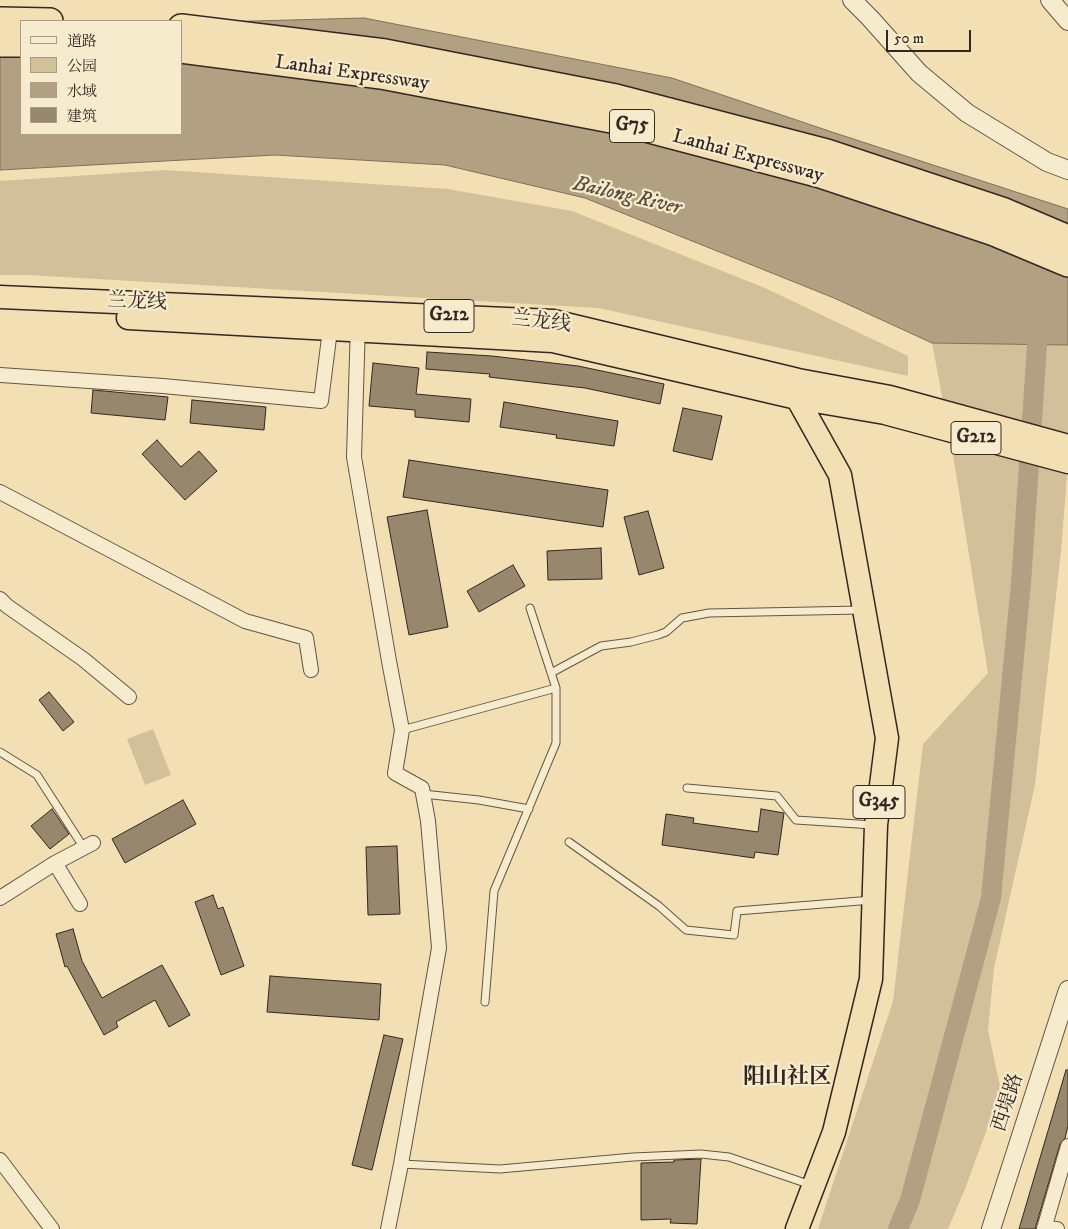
<!DOCTYPE html>
<meta charset="utf-8">
<style>
body{margin:0}
#map{position:relative;width:1068px;height:1229px;overflow:hidden;background:#f2e0b4;font-family:"IM FELL DW Pica","Noto Serif SC",serif}
canvas{display:block}
.legend{position:absolute;left:20px;top:20px;width:162px;height:115px;box-sizing:border-box;background:#f7ebce;border:1px solid #a99c88;margin:0;padding:6px 9px;list-style:none;font-size:15px;color:#342620}
.legend li{display:flex;align-items:center;gap:10px;height:25px}
.legend b{width:25px;border:1px solid #a99c88}
.scale{position:absolute;left:886px;top:30px;width:85px;height:22px;box-sizing:border-box;border:2px solid #342620;border-top:0;padding-left:6px;font-size:15px;line-height:18px;white-space:nowrap;color:#342620;-webkit-text-stroke:4px #f7ebce;paint-order:stroke}
</style>
<div id="map">
<canvas width="1068" height="1229"></canvas>
<ul class="legend">
<li><b style="height:6px;background:#f7ebce"></b>道路</li>
<li><b style="height:14px;background:#d2c09b"></b>公园</li>
<li><b style="height:14px;background:#b1a182"></b>水域</li>
<li><b style="height:14px;background:#97876d"></b>建筑</li>
</ul>
<div class="scale">50 m</div>
</div>
<script>
const g = document.querySelector('canvas').getContext('2d');
g.lineJoin = 'round';
function fill(path, color) { g.fillStyle = color; g.fill(path, 'evenodd'); }
const shape = rows => new Path2D(rows.map(r => 'M' + r).join(''));
function stroke(path, color, width, dash) { g.strokeStyle = color; g.lineWidth = width; g.lineCap = dash ? 'butt' : 'round'; g.setLineDash(dash || []); g.stroke(path); }
function label(font, color, halo, rows, align = 'center') {
  g.font = font + ' "IM FELL DW Pica","Noto Serif SC",serif'; g.lineWidth = 4.5; g.setLineDash([]); g.textBaseline = 'middle'; g.strokeStyle = halo; g.fillStyle = color; for (const [text, x, y, turn = 0] of rows) {
    g.save(); g.translate(x, y); g.rotate((+turn || 0) * Math.PI / 180); g.textAlign = isNaN(turn) ? turn : align; if (halo) g.strokeText(text, 0, 0); g.fillText(text, 0, 0); g.restore();
  }
}
fill(shape([
 [165,170,448,189,572,211,765,288,908,356,908,376,598,308,28,275,0,275,0,181],
 [932,343,1068,345,1068,464,1061,551,1035,785,994,968,988,1030,1001,1091,965,1189,948,1229,818,1229,893,1001,923,744,988,673,953,455],
 [153,729,171,775,145,785,127,739]
]), '#d2c09b');
const water = shape([
 [364,18,672,78,832,132,1068,209,1068,345,932,343,834,298,585,198,445,165,275,155,0,170,0,33,21,32,21,134,181,134,181,23,364,18]
]);
fill(water, '#b1a182');
stroke(water, '#7f705b', 1);
stroke(shape([
 [898,1229,910,1200,991,898,1021,583,1039,316]
]), '#b1a182', 20);
const building = shape([
 [427,352,492,356,578,366,664,384,660,404,585,388,489,377,490,374,426,369,427,352],
 [373,363,419,368,416,394,471,399,469,422,415,417,415,410,369,406,373,363],
 [93,390,168,397,165,420,91,413,93,390],
 [192,400,266,407,264,430,190,423,192,400],
 [504,402,618,421,614,446,556,438,557,435,500,427,504,402],
 [683,408,722,416,712,460,673,451,683,408],
 [157,440,181,467,199,451,217,471,185,500,142,454,157,440],
 [409,460,608,490,603,527,403,497,409,460],
 [427,510,448,627,409,635,387,517,427,510],
 [648,511,664,568,639,575,624,517,648,511],
 [601,548,602,579,548,580,547,551,601,548],
 [513,565,525,586,479,612,467,591,513,565],
 [49,692,74,722,63,731,39,700,49,692],
 [183,800,196,824,125,863,112,839,183,800],
 [52,809,69,834,50,849,31,826,52,809],
 [761,809,784,813,778,855,755,852,754,858,662,845,666,814,694,818,693,823,758,832,761,809],
 [397,846,400,914,368,915,366,847,397,846],
 [213,895,218,909,223,907,244,966,221,975,195,902,213,895],
 [73,929,82,961,102,998,162,965,190,1015,169,1027,155,1000,116,1022,118,1027,104,1035,67,966,65,967,56,934,73,929],
 [270,976,381,984,379,1020,267,1012,270,976],
 [384,1035,403,1039,372,1170,352,1165,384,1035],
 [1066,1070,1068,1070,1068,1126,1065,1138,1060,1144,1035,1229,1019,1229,1066,1070],
 [701,1159,697,1224,670,1223,671,1219,641,1220,641,1163,674,1162,674,1160,701,1159]
]);
fill(building, '#97876d');
stroke(building, '#342620', 1);
const service = shape([
 [551,673,601,646,631,642,658,635,666,632,682,618,709,613,861,610],
 [402,730,556,688,530,608],
 [0,752,37,775,84,848],
 [687,788,777,796,796,820,873,825],
 [423,794,479,800,529,809],
 [569,842,659,906,686,930,734,935,737,911,872,900],
 [485,1002,494,891,556,743,556,688],
 [401,1164,500,1169,633,1157,701,1154,729,1157,811,1185]
]);
const minor = shape([
 [358,323,354,457,389,661,402,730,395,773,422,788,428,821,439,948,401,1164,388,1229],
 [0,375,163,386,321,401,331,322],
 [0,492,245,621,306,638,311,670],
 [0,599,7,606,83,659,129,697],
 [55,863,80,904],
 [0,898,55,863,93,843],
 [0,1160,52,1229],
 [1044,1228,1057,1229],
 [1044,1229,1068,1146]
]);
const tertiary = shape([
 [852,0,870,18,919,73,967,113,1047,162,1068,170],
 [1050,0,1068,21],
 [991,1229,1068,990]
]);
const trunk = shape([
 [0,297,553,321,798,380,890,397,1068,446],
 [128,318,553,341,797,398,885,413,1068,462],
 [797,1229,834,1132,871,979,876,825,887,738,840,475,797,398,798,388]
]);
const motorway = shape([
 [0,20,50,21],
 [181,27,385,52,616,97,827,152,1002,210,1068,238],
 [0,44,21,44],
 [181,50,381,76,611,120,820,175,994,233,1068,264]
]);
stroke(service, '#645445', 9);
stroke(minor, '#645445', 16);
stroke(tertiary, '#645445', 20);
stroke(trunk, '#342620', 25);
stroke(motorway, '#342620', 28);
stroke(service, '#f7ebce', 7);
stroke(minor, '#f7ebce', 14);
stroke(tertiary, '#f7ebce', 18);
stroke(trunk, '#f2e0b4', 22);
stroke(motorway, '#f2e0b4', 25);
for (const [x, y, w] of [
 [632,126,45],
 [449,316,50],
 [976,438,50],
 [879,802,52]
]) { const box = new Path2D(); box.roundRect(x - w / 2, y - 16.5, w, 33, 4); g.fillStyle = '#f7ebce'; g.fill(box); stroke(box, '#342620', 1); }
label('bold 19px', '#342620', null, [
 ["G75",632,126],
 ["G212",449,316],
 ["G212",976,438],
 ["G345",879,802]
]);
label('20px', '#342620', '#f7ebce', [
 ["Lanhai Expressway",352,74,8],
 ["Lanhai Expressway",748,157,15],
 ["兰龙线",137,303,2],
 ["兰龙线",541,323,6],
 ["西堤路",1009,1103,-72]
]);
label('italic 21px', '#5a4b3d', '#f7ebce', [
 ["Bailong River",627,197,13]
]);
label('bold 22px', '#342620', '#f7ebce', [
 ["阳山社区",787,1078]
]);
</script>
